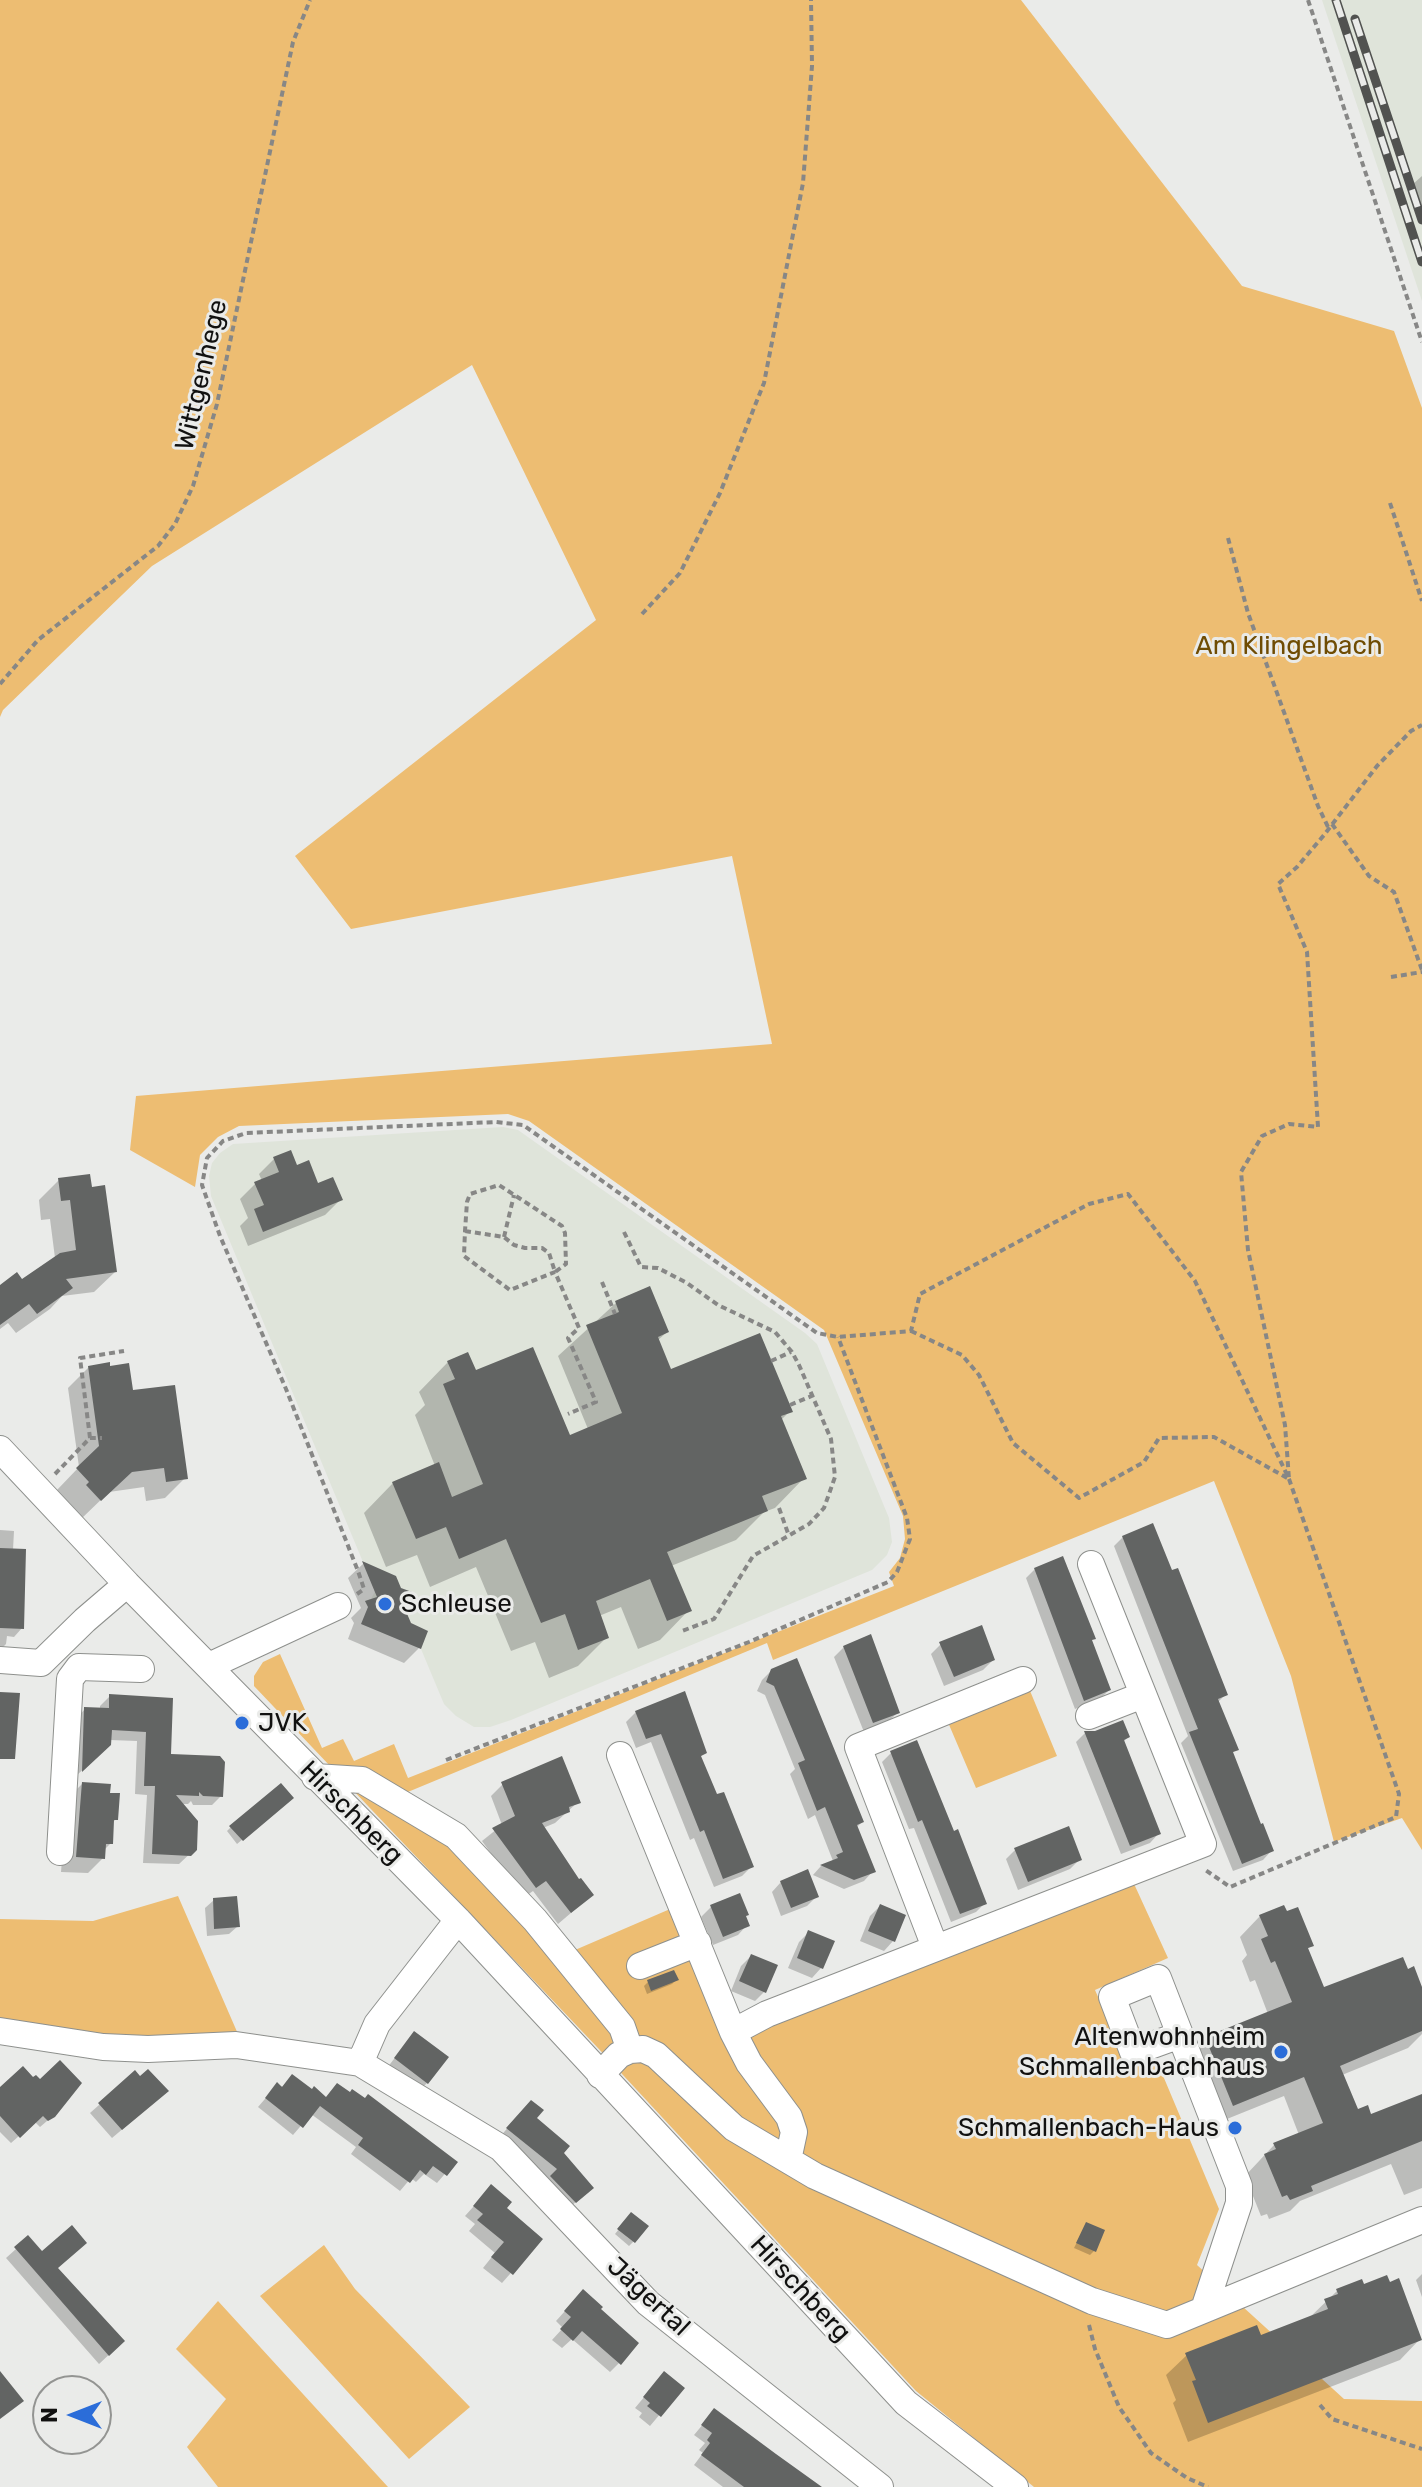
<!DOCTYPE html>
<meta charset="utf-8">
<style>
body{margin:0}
#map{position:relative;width:1422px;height:2487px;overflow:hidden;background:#eaebe9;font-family:Rubik,sans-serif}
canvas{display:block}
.north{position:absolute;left:32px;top:2375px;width:80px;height:80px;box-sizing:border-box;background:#eaebe9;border:2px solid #939492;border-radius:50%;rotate:270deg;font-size:22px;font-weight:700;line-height:32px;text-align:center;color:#111110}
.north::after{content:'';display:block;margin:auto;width:28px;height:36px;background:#2b6dd9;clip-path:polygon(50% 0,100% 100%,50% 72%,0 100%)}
</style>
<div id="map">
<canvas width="1422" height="2487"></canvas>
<div class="north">N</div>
</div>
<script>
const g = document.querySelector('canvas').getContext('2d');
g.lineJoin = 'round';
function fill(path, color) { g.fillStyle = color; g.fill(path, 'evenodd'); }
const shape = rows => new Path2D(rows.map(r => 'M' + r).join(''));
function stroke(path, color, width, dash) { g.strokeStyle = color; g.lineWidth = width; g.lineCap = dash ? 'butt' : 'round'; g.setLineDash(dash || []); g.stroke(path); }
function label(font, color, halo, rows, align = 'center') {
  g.font = font + ' Rubik,sans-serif'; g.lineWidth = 6; g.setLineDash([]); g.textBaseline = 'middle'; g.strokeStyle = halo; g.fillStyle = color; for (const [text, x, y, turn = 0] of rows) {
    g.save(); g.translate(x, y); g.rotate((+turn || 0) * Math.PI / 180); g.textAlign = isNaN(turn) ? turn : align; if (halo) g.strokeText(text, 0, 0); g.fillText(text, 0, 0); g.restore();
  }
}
fill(shape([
 [1322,0,1422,0,1422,301],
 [503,1127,518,1130,805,1333,817,1344,889,1518,892,1542,887,1555,872,1570,511,1720,490,1727,474,1727,456,1716,444,1704,421,1649,368,1607,365,1601,371,1599,375,1591,211,1196,209,1176,212,1163,220,1153,233,1144]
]), '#dfe4da');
fill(shape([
 [0,0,1021,0,1242,286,1394,331,1422,408,1422,1850,1402,1818,1334,1842,1291,1676,1214,1481,773,1660,767,1643,403,1794,575,1950,691,1900,739,2017,1124,1862,1168,1958,1095,1990,1129,2067,1156,2059,1219,2209,1197,2265,1344,2399,1422,2401,1422,2487,1034,2487,916,2391,597,2047,254,1686,254,1676,263,1662,280,1654,322,1748,343,1739,354,1761,394,1744,408,1778,894,1586,889,1572,900,1558,905,1539,903,1516,824,1330,529,1121,508,1114,239,1126,218,1137,200,1155,195,1187,130,1150,136,1096,772,1044,732,856,351,929,295,856,596,620,472,365,152,566,3,710,0,717],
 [1028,1686,1057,1756,976,1788,947,1720],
 [178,1896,238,2034,170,2040,57,2030,0,2018,0,1919,93,1921],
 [324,2245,355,2289,470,2407,409,2459,260,2296],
 [218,2301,388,2487,218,2487,187,2447,226,2399,176,2349]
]), '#edbd72');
fill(shape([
 [1422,176,1422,210,1413,184],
 [274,1159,296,1167,317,1186,340,1200,325,1215,248,1246,240,1226,248,1218,240,1199,255,1184,262,1181,259,1174],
 [59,1180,115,1272,94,1292,62,1296,50,1309,16,1333,8,1323,0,1329,0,1288,22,1282,55,1258,50,1219,41,1220,39,1200],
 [616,1303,667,1332,657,1341,670,1371,790,1411,781,1420,804,1478,775,1508,764,1512,736,1540,671,1566,689,1610,660,1640,638,1649,621,1607,599,1616,607,1637,578,1666,549,1678,535,1642,511,1651,476,1567,430,1587,417,1555,386,1567,364,1513,393,1483,435,1466,415,1415,425,1405,419,1392,448,1362,475,1373,569,1437,588,1429,558,1356],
 [89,1367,131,1392,185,1478,165,1498,146,1501,144,1487,109,1492,80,1520,68,1507,70,1504,57,1490,79,1467,68,1388],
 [0,1530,14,1531,13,1550,22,1628,14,1637,7,1636,6,1644,0,1650],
 [1123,1537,1226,1694,1217,1703,1236,1749,1232,1753,1260,1826,1272,1850,1263,1860,1233,1871,1181,1743,1188,1736,1114,1546],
 [363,1564,395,1577,403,1609,419,1648,404,1663,348,1639,354,1623,351,1618,361,1608,348,1578],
 [1035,1569,1090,1642,1109,1690,1100,1699,1075,1709,1026,1578],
 [941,1644,993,1660,983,1670,944,1686,931,1654],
 [844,1647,898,1712,888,1722,864,1732,834,1657],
 [772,1670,862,1822,856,1828,873,1871,864,1881,844,1889,813,1875,821,1866,833,1861,815,1815,808,1819,790,1774,795,1769,765,1695,757,1691,762,1680],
 [110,1696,171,1700,169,1756,221,1796,212,1805,193,1805,191,1801,188,1804,181,1804,195,1849,179,1864,143,1863,147,1795,135,1794,137,1741,110,1740,99,1754,74,1778,76,1719,85,1709,100,1710,100,1706],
 [636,1712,704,1753,700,1757,716,1797,752,1866,742,1876,714,1887,694,1838,690,1840,651,1742,636,1748,626,1722],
 [1085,1733,1128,1737,1123,1742,1159,1833,1150,1843,1121,1854,1076,1742],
 [891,1753,985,1903,976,1912,951,1922,914,1828,909,1829,882,1762],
 [82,1784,108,1795,116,1819,111,1824,111,1843,104,1850,103,1858,88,1873,61,1872,67,1799],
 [503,1784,578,1802,555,1823,543,1828,579,1882,592,1895,558,1924,533,1891,523,1898,482,1841,502,1825,491,1796],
 [287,1802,237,1844,227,1831,231,1827],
 [1016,1849,1080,1859,1070,1869,1018,1890,1006,1859],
 [781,1882,817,1896,807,1906,781,1916,772,1892],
 [214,1900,238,1926,229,1934,207,1936,205,1908],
 [880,1906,893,1941,884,1951,860,1941,870,1916],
 [711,1907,744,1917,747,1925,738,1935,713,1945,701,1917],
 [1260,1916,1312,1945,1306,1950,1322,1990,1422,1993,1422,2034,1408,2048,1342,2075,1357,2112,1370,2116,1422,2096,1422,2188,1404,2195,1391,2164,1300,2201,1290,2211,1269,2219,1267,2214,1261,2216,1245,2176,1274,2145,1299,2135,1284,2096,1212,2125,1186,2059,1206,2039,1268,2014,1255,1980,1250,1982,1242,1961,1247,1955,1240,1937],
 [809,1932,821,1968,812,1978,788,1968,799,1942],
 [751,1956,765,1991,755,2001,731,1991,741,1966],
 [676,1980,672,1984,647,1994,644,1986,648,1982],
 [414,2033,427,2083,418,2092,387,2068],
 [135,2073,157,2100,112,2138,90,2113],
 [277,2085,325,2099,455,2162,437,2183,424,2174,416,2182,411,2178,400,2191,351,2154,356,2147,311,2114,293,2135,258,2107],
 [0,2088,54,2115,40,2127,35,2122,11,2143,0,2132],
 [522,2111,534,2119,561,2153,582,2197,565,2211,542,2187,549,2179,499,2138],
 [482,2197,504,2208,540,2240,502,2283,483,2268,495,2253,469,2231,475,2224,465,2216],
 [627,2219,634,2241,629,2246,615,2234],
 [1086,2224,1094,2251,1090,2255,1074,2248],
 [16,2249,55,2269,114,2350,99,2364,6,2258],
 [1422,2274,1422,2297,1416,2280],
 [1337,2291,1420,2339,1400,2360,1188,2442,1173,2403,1176,2400,1166,2375,1187,2355,1260,2338,1307,2320],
 [574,2301,619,2363,610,2372,572,2339,562,2348,552,2340,563,2328,556,2321],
 [655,2384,682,2388,650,2426,639,2417,642,2413,635,2408],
 [714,2411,817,2487,723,2487,694,2465,703,2453,699,2450,705,2443,694,2435]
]), '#0003');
fill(shape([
 [291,1150,297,1165,309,1160,318,1183,333,1177,343,1200,263,1232,254,1209,264,1205,254,1182,279,1172,273,1157],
 [90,1174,92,1187,105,1185,117,1272,66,1279,73,1288,37,1314,29,1304,0,1325,0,1285,17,1272,22,1279,60,1253,76,1250,70,1200,61,1201,58,1178],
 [650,1286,669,1332,658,1337,671,1369,760,1333,793,1412,781,1416,807,1479,762,1496,768,1511,667,1552,692,1611,667,1621,650,1579,596,1601,609,1638,578,1650,565,1614,541,1623,506,1539,459,1559,446,1527,416,1539,392,1482,439,1462,452,1497,483,1484,443,1384,455,1379,447,1361,468,1352,476,1370,533,1347,570,1435,622,1413,586,1325,619,1312,615,1301],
 [110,1362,110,1366,129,1363,133,1390,175,1385,188,1479,166,1482,164,1468,132,1472,101,1501,86,1485,89,1482,76,1468,99,1446,88,1366],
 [1153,1523,1172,1570,1178,1568,1228,1695,1218,1699,1239,1750,1233,1752,1261,1824,1263,1823,1274,1851,1242,1864,1189,1732,1198,1729,1194,1719,1122,1536],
 [0,1548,26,1549,24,1629,0,1628],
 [1063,1556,1096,1639,1092,1640,1111,1690,1084,1701,1034,1568],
 [362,1561,396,1576,401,1588,412,1592,405,1609,411,1623,428,1631,421,1649,361,1624,368,1607,365,1601,377,1597],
 [982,1625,995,1660,954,1677,939,1642],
 [871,1634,900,1713,873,1723,843,1646],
 [797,1658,864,1822,857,1825,876,1872,854,1880,820,1865,838,1858,836,1855,843,1852,825,1807,817,1811,798,1763,805,1760,774,1686,766,1682,771,1669],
 [685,1691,707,1753,701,1756,717,1794,724,1792,754,1867,723,1879,704,1830,700,1832,661,1734,646,1739,635,1711],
 [0,1692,20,1693,15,1759,0,1759],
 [109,1694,173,1698,171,1754,220,1756,225,1762,223,1797,203,1796,199,1792,199,1796,176,1795,198,1821,197,1850,191,1856,152,1854,155,1786,144,1786,146,1732,112,1730,111,1745,82,1772,84,1707,109,1708],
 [1123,1720,1130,1737,1124,1740,1161,1834,1130,1846,1084,1731,1095,1731],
 [917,1740,954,1831,958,1829,987,1904,960,1914,922,1820,918,1822,890,1751],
 [562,1756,581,1803,569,1807,570,1812,542,1823,579,1879,581,1878,594,1895,571,1913,546,1881,536,1888,492,1828,515,1816,501,1782],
 [82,1782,111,1784,110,1793,120,1793,118,1820,114,1820,113,1844,106,1844,105,1859,76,1857],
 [281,1783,294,1798,243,1841,229,1826],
 [1069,1826,1082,1860,1028,1882,1014,1848],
 [808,1869,819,1897,791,1908,780,1881],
 [740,1893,749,1915,746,1916,750,1926,723,1937,710,1905],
 [237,1896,240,1927,214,1929,213,1898],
 [880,1904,906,1915,895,1942,868,1931],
 [1284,1905,1287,1911,1298,1907,1314,1946,1308,1948,1324,1987,1403,1957,1408,1969,1414,1966,1422,1987,1422,2031,1340,2066,1358,2109,1368,2105,1371,2114,1422,2094,1422,2141,1311,2186,1313,2191,1290,2200,1287,2195,1282,2197,1264,2154,1276,2149,1273,2143,1323,2123,1304,2077,1233,2106,1205,2037,1292,2002,1275,1961,1271,1963,1261,1939,1268,1936,1259,1915],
 [808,1930,835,1941,823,1969,797,1958],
 [751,1954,778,1965,766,1993,739,1981],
 [674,1970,679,1980,651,1991,647,1980],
 [414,2031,449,2057,428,2084,394,2058],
 [60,2060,82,2083,55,2117,48,2121,43,2116,20,2138,0,2116,0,2087,23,2066,33,2077,36,2075,40,2079],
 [148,2069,169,2091,122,2130,98,2103,135,2070,140,2076],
 [292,2074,312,2089,314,2086,326,2097,337,2083,350,2092,352,2089,365,2098,368,2094,458,2162,447,2176,433,2166,426,2175,420,2170,410,2183,358,2145,363,2138,320,2106,303,2128,265,2098,277,2082,282,2087],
 [531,2100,544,2110,537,2118,570,2146,564,2153,594,2188,576,2203,550,2176,557,2169,506,2128],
 [491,2184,512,2202,507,2208,543,2239,513,2275,491,2257,504,2242,477,2220,483,2214,473,2206],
 [631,2212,649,2226,635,2243,617,2229],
 [1086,2222,1105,2230,1096,2252,1076,2243],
 [72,2225,87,2243,58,2268,125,2341,109,2356,14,2247,28,2235,42,2251],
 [1387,2275,1390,2282,1399,2278,1422,2340,1208,2423,1192,2381,1196,2380,1185,2353,1257,2325,1261,2335,1328,2309,1324,2299,1338,2294,1336,2289,1362,2279,1364,2284],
 [583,2289,603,2307,601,2309,639,2343,621,2365,582,2331,573,2341,560,2329,571,2317,564,2311],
 [0,2371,24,2401,0,2419],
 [664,2371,685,2388,661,2417,647,2406,650,2403,643,2397],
 [714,2408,776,2454,822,2487,744,2487,701,2455,710,2443,707,2440,712,2433,701,2425]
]), '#626463');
const minor = shape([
 [0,1449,127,1584,458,1920,906,2403,1015,2487],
 [0,1660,41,1663,85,1620,127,1584],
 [209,1666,338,1606],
 [1089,1716,1143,1695],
 [620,1755,733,2032,767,2014,1203,1844,1091,1564],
 [315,1777,362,1780,456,1836,535,1920,622,2027,630,2050],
 [60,1852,70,1679,79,1667,141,1669],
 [935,1947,858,1747,1023,1680],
 [640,1966,698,1943],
 [0,2031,103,2047,148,2049,236,2045,360,2063,501,2148,648,2303,880,2487],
 [733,2032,749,2063,789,2117,794,2132,788,2160],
 [1180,2035,1133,2052,1112,1997,1158,1978,1239,2186,1239,2203,1204,2309],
 [360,2063,377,2024,458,1920],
 [600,2075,619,2055,630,2050,643,2049,656,2055,734,2128,815,2176,1092,2301,1167,2325,1422,2220]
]);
stroke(minor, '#8e908d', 28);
stroke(shape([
 [1308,0,1422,342],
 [1390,503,1422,601],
 [1228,538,1248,613,1318,806,1329,829],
 [642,614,680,573,720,493,764,383,803,183,812,66,811,0],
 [0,684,38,640,158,546,175,524,193,486,217,404,293,42,310,0],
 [1332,824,1369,876,1394,892,1422,970],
 [1391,977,1422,972],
 [465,1231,504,1237,514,1245,525,1248,542,1248,549,1253,555,1272,566,1264,565,1233,562,1226,499,1185,470,1194,467,1202,465,1231,464,1256,510,1290,555,1272,579,1328,568,1338,596,1402,568,1414],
 [624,1232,641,1267,658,1268,687,1283,718,1305,775,1332,792,1352,799,1365,831,1439,835,1477,824,1508,809,1524,753,1556,714,1619,682,1631],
 [504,1237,514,1195],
 [602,1282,615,1314],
 [911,1331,962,1355,979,1375,1013,1443,1079,1498,1144,1462,1159,1438,1214,1437,1289,1479,1285,1425,1248,1250,1241,1172,1262,1136,1289,1124,1318,1127,1307,952,1278,884,1297,867,1324,835,1377,766,1411,731,1422,725],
 [771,1361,791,1352],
 [790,1405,814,1395],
 [90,1438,80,1358,124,1351],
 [55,1474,90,1438,102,1438],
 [779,1508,789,1536],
 [357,1594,364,1589,358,1571,286,1389,220,1236,202,1185,207,1158,223,1141,246,1133,496,1122,523,1125,817,1333,838,1337,911,1331,920,1294,1089,1204,1128,1194,1195,1281,1289,1479,1399,1794,1396,1817,1230,1887,1204,1869],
 [446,1760,749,1642,888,1582,897,1572,910,1539,907,1518,838,1337],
 [1089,2325,1095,2349,1119,2407,1151,2453,1187,2478,1208,2487],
 [1320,2405,1332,2419,1422,2449]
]), '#878786', 4, [6, 4]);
stroke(minor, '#fff', 26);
const rail = shape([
 [1336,0,1422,262],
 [1355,19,1422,220]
]);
stroke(rail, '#515250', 9);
stroke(rail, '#eaebe9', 6, [18]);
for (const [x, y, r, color] of [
 [385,1604,8,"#2b6dd9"],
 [242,1723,8,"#2b6dd9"],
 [1281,2052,8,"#2b6dd9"],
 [1235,2128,8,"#2b6dd9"]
]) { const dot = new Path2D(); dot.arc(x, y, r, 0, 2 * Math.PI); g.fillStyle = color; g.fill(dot); stroke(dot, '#eaebe9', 3); }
label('26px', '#111110', '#eaebe9', [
 ["Wittgenhege",202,375,-77],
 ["Hirschberg",351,1813,45],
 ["Hirschberg",800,2289,47],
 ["Jägertal",648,2297,43]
]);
label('26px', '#6f4c03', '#eaebe9', [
 ["Am Klingelbach",1289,646]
]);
label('26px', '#111110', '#eaebe9', [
 ["Schleuse",401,1604],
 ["JVK",258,1723],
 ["Altenwohnheim",1265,2037,"right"],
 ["Schmallenbachhaus",1265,2067,"right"],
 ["Schmallenbach-Haus",1219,2128,"right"]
], 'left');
</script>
